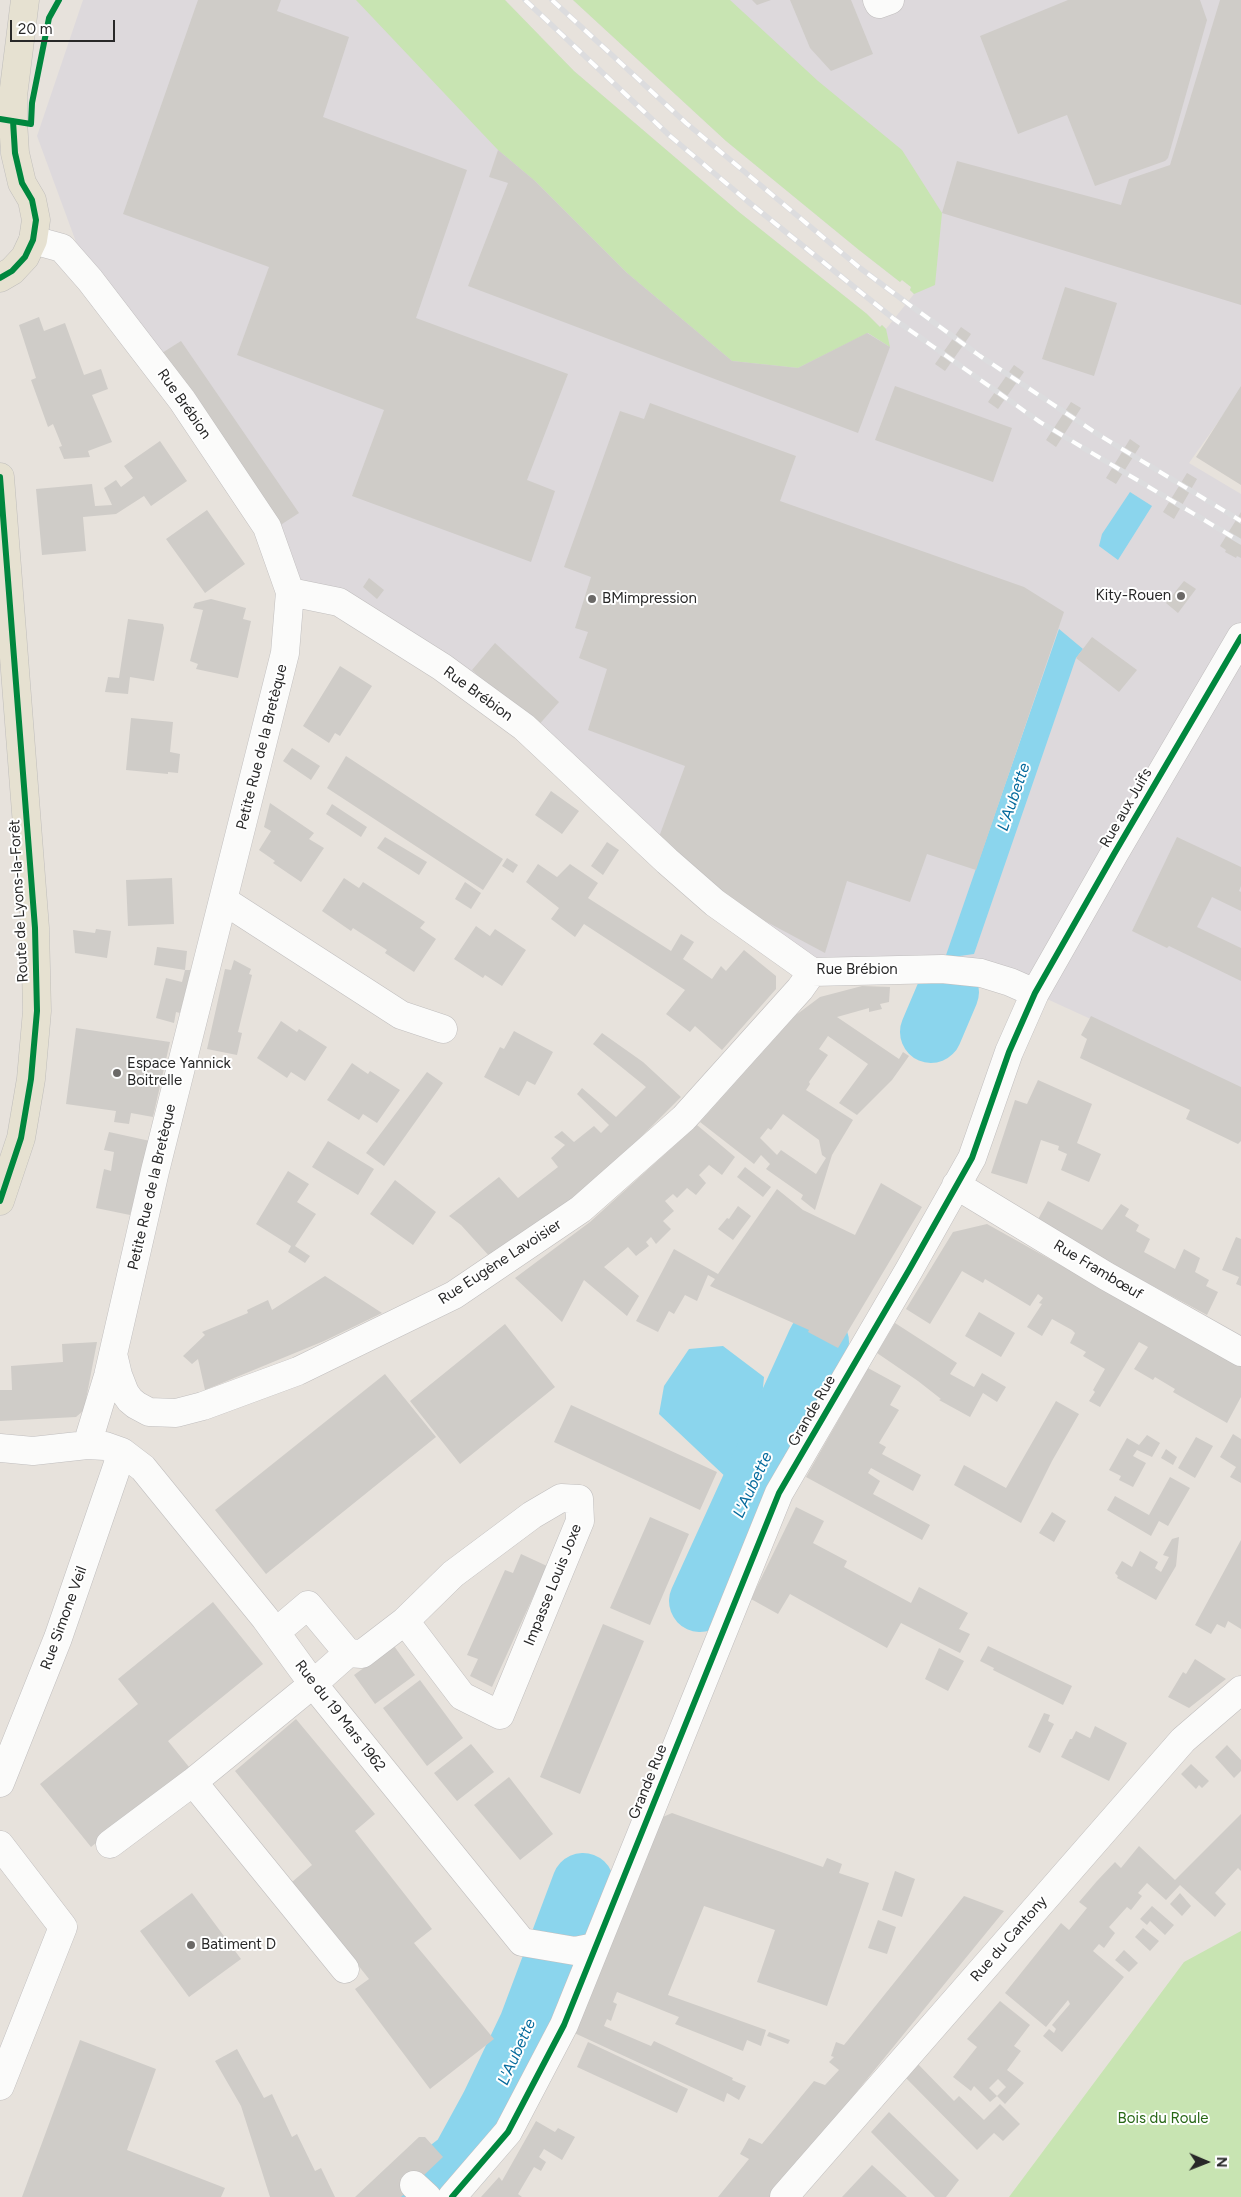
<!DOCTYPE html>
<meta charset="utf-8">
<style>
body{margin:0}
#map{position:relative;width:1241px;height:2197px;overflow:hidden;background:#e7e2dc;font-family:Figtree,sans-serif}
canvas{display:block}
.north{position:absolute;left:1181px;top:2137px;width:50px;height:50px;-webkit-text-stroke:4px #fff;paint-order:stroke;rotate:91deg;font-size:14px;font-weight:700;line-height:20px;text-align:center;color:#282828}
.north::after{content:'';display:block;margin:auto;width:18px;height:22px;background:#282828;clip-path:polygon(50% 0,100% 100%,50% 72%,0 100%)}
.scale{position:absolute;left:10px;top:20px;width:105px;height:22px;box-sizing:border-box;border:2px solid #282828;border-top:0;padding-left:6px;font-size:15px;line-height:18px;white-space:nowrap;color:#282828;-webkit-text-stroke:4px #fff;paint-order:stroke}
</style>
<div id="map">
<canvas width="1241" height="2197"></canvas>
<div class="north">N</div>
<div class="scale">20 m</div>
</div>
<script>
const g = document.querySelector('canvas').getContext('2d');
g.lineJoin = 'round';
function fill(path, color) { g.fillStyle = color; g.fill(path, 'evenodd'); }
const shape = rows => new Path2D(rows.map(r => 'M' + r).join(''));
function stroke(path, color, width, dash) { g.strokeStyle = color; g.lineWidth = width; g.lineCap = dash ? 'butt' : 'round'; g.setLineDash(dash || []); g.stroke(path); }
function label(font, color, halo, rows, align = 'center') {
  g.font = font + ' Figtree,sans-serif'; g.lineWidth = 4; g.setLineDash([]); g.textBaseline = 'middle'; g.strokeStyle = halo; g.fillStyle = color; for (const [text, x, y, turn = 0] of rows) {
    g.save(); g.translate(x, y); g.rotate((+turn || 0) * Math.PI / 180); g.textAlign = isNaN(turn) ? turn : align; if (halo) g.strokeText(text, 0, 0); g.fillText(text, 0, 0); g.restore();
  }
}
fill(shape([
 [83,0,505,0,574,71,739,212,867,314,880,327,882,325,886,329,914,294,910,290,911,287,902,280,900,282,859,250,726,141,573,0,1241,0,1241,390,1189,463,1241,494,1241,1088,1010,982,812,972,524,727,306,597,90,280,37,136]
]), '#ddd9dc');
fill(shape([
 [356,0,505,0,574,71,739,212,867,314,880,327,882,325,886,329,890,347,868,333,798,368,732,361,627,273,535,181,498,150],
 [573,0,730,0,818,81,902,150,942,213,935,285,914,294,910,290,911,287,902,280,900,282,859,250,726,141],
 [1241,1931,1241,2197,1009,2197,1184,1962]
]), '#c8e4b2');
fill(shape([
 [1130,492,1152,506,1118,560,1099,546,1102,534],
 [1059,629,1083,649,1076,658,974,954,945,958],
 [723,1346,764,1377,761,1409,730,1481,659,1414,664,1386,689,1349]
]), '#8bd5ed');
stroke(shape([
 [931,1032,948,992],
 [700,1601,818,1342],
 [414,2197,462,2160,491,2107,530,2025,583,1884]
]), '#8bd5ed', 62);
fill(shape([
 [198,0,281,0,277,11,349,37,323,117,467,170,416,318,568,374,527,480,555,491,531,562,352,496,384,410,237,355,269,267,123,214],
 [752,0,771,0,757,5],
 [790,0,851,0,873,54,831,71,810,48],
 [1068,0,1200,0,1207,20,1168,158,1165,161,1095,186,1067,115,1018,134,980,36],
 [1220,0,1241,0,1241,305,942,213,957,161,1121,205,1129,179,1170,165],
 [498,150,535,181,627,273,732,361,798,368,867,333,890,347,858,433,468,286,508,183,489,177],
 [1065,287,1117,303,1094,376,1042,359],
 [39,317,44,331,65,323,84,375,101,369,108,389,92,395,112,442,88,451,90,457,64,459,59,447,62,446,53,424,48,427,31,380,36,378,19,325],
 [961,327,971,334,945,371,935,364],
 [181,341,299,513,279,526,162,353],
 [1014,365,1024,372,998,409,988,402],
 [895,386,1012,428,993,482,875,440],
 [1241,386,1241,485,1196,457],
 [1071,402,1081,408,1056,447,1046,440],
 [650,403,796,456,780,501,1024,587,1064,612,976,870,927,854,910,902,847,881,825,953,735,905,659,837,685,766,588,730,607,669,579,658,588,632,575,628,591,577,564,567,620,411,644,419],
 [1130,439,1140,446,1116,484,1106,478],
 [160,441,187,481,151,506,144,496,116,514,83,517,86,551,42,555,36,489,92,484,95,506,112,505,104,488,116,480,121,487,133,478,124,466],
 [1187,473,1197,479,1174,519,1163,512],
 [207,510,245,564,205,593,166,539],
 [1241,512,1241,558,1237,556,1236,558,1225,552,1226,550,1220,546],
 [369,578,384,590,377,599,363,587],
 [1184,581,1196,589,1178,613,1166,603],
 [211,599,246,608,243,619,251,621,238,678,196,669,198,664,190,661,203,610,193,608,195,603],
 [128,619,163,624,164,628,154,681,130,677,128,694,105,692,108,677,119,678],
 [1092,637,1137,670,1119,692,1076,658],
 [495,643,559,702,536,728,472,670],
 [340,666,372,686,340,736,335,733,329,743,303,726],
 [131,718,173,722,170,752,180,754,178,773,168,772,168,774,126,770],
 [292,748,320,766,311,780,283,761],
 [346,756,503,859,483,890,327,788],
 [551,791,579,811,562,834,535,815],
 [270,803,314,833,309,839,324,848,301,882,273,863,275,861,259,850,271,831,264,827],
 [332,804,367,827,361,837,326,814],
 [385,837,427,862,419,875,377,848],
 [1177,837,1241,867,1241,886,1239,891,1241,892,1241,911,1212,897,1197,927,1241,948,1241,981,1169,946,1167,948,1132,931],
 [607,842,619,850,603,875,591,866],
 [507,858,518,865,513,873,502,866],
 [538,864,557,877,570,864,598,883,588,898,671,951,681,934,694,942,683,959,712,979,721,966,726,971,744,950,776,976,776,989,722,1050,695,1026,690,1032,666,1014,685,990,584,924,575,937,551,919,559,908,526,882],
 [172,878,174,924,128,926,126,880],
 [344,878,359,888,363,882,425,922,420,928,436,939,414,972,385,953,387,950,353,928,351,931,322,911],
 [465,882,481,893,471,909,455,899],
 [476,926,490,936,495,929,526,950,502,986,485,975,483,978,454,959],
 [96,929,111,931,107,958,75,953,73,930,95,933],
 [157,947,187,951,185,970,154,965],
 [234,960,251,969,249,974,252,975,238,1032,242,1033,237,1055,207,1049,225,969,231,970],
 [185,970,191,970,180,1013,176,1012,174,1023,156,1018,166,978,182,982],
 [862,986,890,987,889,1002,880,1004,882,1009,869,1012,869,1008,837,1017,899,1059,903,1052,909,1056,892,1080,857,1115,839,1103,868,1064,828,1036,819,1049,828,1055,809,1082,810,1084,806,1090,853,1120,832,1155,815,1210,801,1199,803,1195,766,1169,770,1164,761,1155,754,1164,700,1122,796,1015,820,997],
 [783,1114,819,1140,822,1155,826,1158,816,1174,781,1150,777,1155,760,1138,768,1128,771,1130],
 [1091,1016,1241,1087,1241,1141,1238,1144,1186,1119,1190,1110,1080,1058,1087,1039,1081,1035],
 [281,1021,297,1032,299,1029,327,1047,305,1081,291,1072,287,1078,257,1058],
 [76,1028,170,1042,153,1117,131,1113,129,1124,114,1122,116,1111,66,1104],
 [514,1031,553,1052,535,1085,527,1081,519,1096,484,1077,500,1047,504,1049],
 [602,1033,643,1062,681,1097,624,1154,595,1178,596,1180,539,1226,491,1258,461,1225,449,1216,499,1177,518,1198,558,1167,551,1158,565,1145,554,1137,562,1131,574,1142,594,1126,601,1133,609,1125,577,1094,582,1088,616,1117,646,1087,593,1044],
 [352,1063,368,1074,370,1071,400,1090,377,1123,363,1114,359,1120,327,1100],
 [427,1072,443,1083,384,1166,366,1153],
 [1038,1080,1092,1104,1077,1143,1101,1154,1089,1182,1061,1170,1067,1154,1058,1150,1059,1146,1041,1140,1027,1184,991,1173,1015,1100,1027,1104],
 [697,1125,735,1157,722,1175,709,1165,699,1175,706,1183,696,1195,687,1188,677,1198,673,1194,665,1201,674,1211,663,1221,671,1229,656,1244,651,1237,646,1242,649,1246,636,1256,628,1247,604,1267,639,1296,627,1316,584,1280,562,1322,515,1278,590,1222],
 [109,1132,150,1141,130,1215,96,1208,104,1169,111,1171,114,1152,104,1150],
 [328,1141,374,1169,358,1195,312,1167],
 [745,1167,771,1187,763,1197,737,1177],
 [288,1171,309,1184,297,1202,316,1214,295,1246,310,1256,305,1263,288,1252,291,1246,256,1224],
 [395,1180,436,1212,413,1245,370,1214],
 [881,1183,922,1207,838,1348,808,1332,809,1330,710,1286,715,1279,708,1275,697,1301,685,1295,674,1314,669,1311,658,1332,636,1321,674,1249,718,1274,777,1189,803,1210,855,1235],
 [1048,1201,1102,1230,1121,1204,1129,1209,1125,1216,1139,1225,1136,1231,1150,1239,1144,1252,1175,1269,1184,1249,1200,1258,1195,1272,1209,1280,1206,1286,1218,1292,1207,1315,1036,1223],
 [738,1206,751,1216,733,1240,718,1229,727,1218,729,1219],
 [987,1224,1241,1366,1241,1397,1227,1423,1173,1392,1175,1389,1155,1377,1153,1380,1134,1369,1148,1347,1139,1342,1100,1407,1089,1401,1095,1392,1093,1390,1105,1369,1083,1356,1086,1352,1070,1343,1075,1333,1072,1330,1052,1319,1042,1336,1027,1327,1042,1304,1039,1303,1043,1298,1038,1294,1030,1306,985,1279,983,1283,962,1271,930,1324,906,1309,953,1232],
 [1236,1237,1241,1239,1241,1286,1236,1284,1239,1277,1222,1270],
 [325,1276,382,1313,324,1341,205,1390,198,1359,192,1364,183,1356,205,1335,202,1332,248,1313,247,1310,268,1300,272,1310],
 [979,1312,1015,1333,1001,1357,965,1336],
 [895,1323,957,1363,950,1374,974,1387,982,1373,1006,1387,997,1402,983,1393,970,1417,939,1400,941,1399,918,1381,877,1353],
 [505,1324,555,1387,460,1464,410,1401],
 [97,1342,84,1410,76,1417,0,1421,0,1390,12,1390,11,1366,63,1362,62,1344],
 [868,1368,901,1386,890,1405,899,1410,879,1443,886,1447,882,1454,921,1475,913,1491,871,1468,868,1473,880,1481,873,1494,930,1525,922,1540,806,1477],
 [385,1374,436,1437,266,1574,215,1510],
 [1056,1401,1079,1414,1052,1461,1021,1523,954,1485,964,1465,1006,1488],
 [571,1405,717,1472,700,1510,554,1442],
 [1233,1434,1241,1439,1241,1483,1230,1477,1236,1467,1220,1457],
 [1147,1435,1160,1443,1152,1457,1137,1450,1133,1456,1146,1463,1133,1487,1119,1480,1121,1476,1109,1470,1127,1438,1139,1445],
 [1196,1437,1213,1446,1195,1478,1178,1468],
 [1166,1449,1177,1457,1173,1465,1161,1458],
 [1170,1477,1190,1488,1168,1526,1159,1521,1151,1536,1107,1510,1115,1496,1149,1515],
 [796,1507,824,1521,813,1543,847,1561,844,1567,911,1603,919,1587,968,1613,959,1629,970,1634,960,1653,901,1623,887,1648,790,1594,778,1614,751,1599],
 [1052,1512,1066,1521,1054,1542,1039,1533],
 [650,1517,689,1534,650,1625,610,1608],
 [1179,1537,1176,1566,1156,1600,1117,1578,1118,1576,1115,1573,1122,1561,1132,1567,1140,1551,1158,1562,1155,1568,1161,1572,1169,1557,1163,1555,1172,1539],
 [1241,1540,1241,1629,1228,1621,1225,1628,1217,1624,1211,1634,1195,1625],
 [521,1554,547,1566,492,1687,470,1676,478,1659,467,1655,505,1570,513,1573],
 [213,1602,263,1664,168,1741,189,1767,91,1847,40,1784,138,1704,118,1679],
 [603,1624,644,1641,580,1794,540,1777],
 [394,1646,415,1675,375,1704,354,1675],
 [988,1646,1072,1686,1063,1705,993,1670,994,1668,980,1661],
 [939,1648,964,1661,948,1691,925,1679],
 [1195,1659,1226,1679,1189,1708,1168,1697,1183,1672,1186,1674],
 [420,1680,463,1738,427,1766,383,1708],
 [1044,1713,1050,1715,1048,1721,1054,1724,1040,1753,1028,1747],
 [296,1719,375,1814,355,1831,432,1929,414,1943,494,2039,430,2089,355,1989,369,1979,292,1882,312,1865,235,1771],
 [1095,1726,1127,1743,1109,1781,1061,1757,1070,1739,1072,1739,1076,1731,1090,1738],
 [471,1744,494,1772,457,1801,434,1773],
 [1227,1745,1241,1760,1241,1771,1234,1778,1215,1757],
 [1191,1764,1209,1781,1202,1788,1199,1785,1196,1789,1181,1774],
 [509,1777,553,1834,520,1860,474,1805],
 [672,1813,823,1867,827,1858,842,1864,839,1873,869,1883,827,2006,757,1982,775,1930,704,1906,668,1995,766,2030,761,2046,747,2040,743,2051,675,2024,679,2017,617,1992,613,2002,617,2004,611,2021,607,2019,604,2026,651,2046,654,2041,733,2078,732,2080,746,2086,739,2100,727,2093,724,2102,570,2031,656,1820],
 [1241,1814,1241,1871,1238,1868,1215,1893,1226,1904,1215,1917,1180,1885,1166,1900,1147,1883,1138,1893,1142,1896,1131,1910,1127,1907,1109,1927,1115,1933,1104,1948,1099,1944,1093,1951,1124,1977,1062,2052,1043,2036,1049,2029,1054,2033,1056,2029,1052,2025,1070,2004,1068,2000,1046,2027,1005,1993,1061,1923,1069,1930,1087,1908,1079,1902,1097,1881,1115,1862,1121,1868,1139,1846,1175,1880],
 [895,1871,915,1879,902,1917,882,1910],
 [192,1893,241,1959,189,1997,140,1931],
 [1180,1893,1191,1906,1182,1916,1170,1904],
 [964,1896,1004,1911,771,2197,718,2197,749,2159,740,2154,749,2138,762,2144,814,2081,825,2085,839,2070,829,2062,834,2057,831,2056,836,2042,844,2045],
 [1152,1906,1174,1925,1165,1935,1150,1921,1147,1925,1140,1919],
 [878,1920,896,1927,887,1954,868,1948],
 [1143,1928,1159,1941,1150,1951,1135,1937],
 [1124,1950,1138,1963,1129,1972,1115,1960],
 [1000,2001,1030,2025,1014,2046,1021,2051,1007,2070,1024,2083,1005,2104,997,2096,1006,2087,998,2079,989,2088,997,2096,990,2102,974,2086,971,2091,953,2077,977,2047,967,2039],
 [769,2032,790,2040,788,2044,767,2036],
 [80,2040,156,2069,127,2150,225,2188,221,2197,22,2197],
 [588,2042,688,2089,677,2113,577,2067],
 [237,2049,264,2098,272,2094,292,2137,297,2134,315,2171,321,2168,335,2197,270,2197,241,2106,215,2061],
 [915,2061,954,2101,959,2096,984,2120,1000,2104,1020,2124,1003,2141,994,2133,977,2150,903,2075],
 [889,2112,959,2180,946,2197,935,2197,871,2132],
 [536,2121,555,2132,558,2128,575,2137,562,2160,544,2149,539,2157,546,2162,541,2171,534,2167,518,2194,522,2197,481,2197,499,2177,502,2181],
 [419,2137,425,2137,443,2157,401,2197,355,2197],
 [872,2165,907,2197,842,2197]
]), '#cfccc8');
const minor = shape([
 [877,0,879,4,890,0],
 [33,240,62,248,90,280,182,400,267,527,290,592,339,602,442,667,524,727,667,861,715,903,812,972,942,969,981,973,1010,982,1035,993],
 [223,900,401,1015,443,1029],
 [956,1185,1106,1276,1241,1352],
 [113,1354,118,1375,125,1393,130,1400,136,1405,149,1412,176,1413,203,1406,298,1371,454,1295,581,1209,684,1118,800,989,812,972],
 [87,1445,108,1376,155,1171,285,653,290,592],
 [0,1448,33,1451,87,1445,105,1446,122,1452,143,1468,265,1618,313,1684,522,1942,575,1951,595,1947],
 [276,1632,308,1605,348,1653,313,1684,193,1782,345,1969],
 [348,1653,362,1654,405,1621,462,1696,500,1715,580,1521,579,1499,561,1498,532,1515,453,1574,405,1621],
 [0,1783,58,1638,122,1452],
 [110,1844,193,1782],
 [0,1845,63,1927,0,2086],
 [414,2185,427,2197],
 [452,2197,508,2132,564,2025,779,1493,909,1270,972,1158,1009,1052,1035,993,1114,854,1241,637],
 [784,2197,1183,1740,1241,1690]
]);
const major = shape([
 [0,278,12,271,25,257,33,240,36,220,32,200,22,183,15,153,13,121,13,96,25,0],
 [0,477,35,928,37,1011,31,1079,21,1138,0,1201]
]);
stroke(minor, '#c0bebe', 29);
stroke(major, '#bfbdbb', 29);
stroke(minor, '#fbfbfa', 28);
stroke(major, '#e6e1d1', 28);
const rail = shape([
 [525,0,670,136,746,200,894,319,1040,422,1241,542],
 [552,0,686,123,860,268,907,303,980,356,1099,435,1241,521]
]);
stroke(rail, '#dcdcde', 5.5);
stroke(rail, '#fff', 4, [11]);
stroke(shape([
 [0,119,31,124,32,103,49,18,59,0],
 [0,278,12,271,25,257,33,240,36,220,32,200,22,183,15,153,13,121],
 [0,477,35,928,37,1011,31,1079,21,1138,0,1201],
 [452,2197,508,2132,564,2025,779,1493,909,1270,972,1158,1009,1052,1035,993,1114,854,1241,637]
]), '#00873e', 6);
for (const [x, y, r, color] of [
 [1181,596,5,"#6b6967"],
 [592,599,5,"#6b6967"],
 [117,1073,5,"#6b6967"],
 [191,1945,5,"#6b6967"]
]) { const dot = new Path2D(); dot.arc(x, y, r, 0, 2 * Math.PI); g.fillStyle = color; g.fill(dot); stroke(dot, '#fff', 2); }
label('15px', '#282828', '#fff', [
 ["Rue Brébion",184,404,55],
 ["Rue Brébion",478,694,36],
 ["Petite Rue de la Bretèque",262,747,-76],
 ["Rue aux Juifs",1126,808,-60],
 ["Route de Lyons-la-Forêt",19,901,-93],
 ["Rue Brébion",857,970],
 ["Petite Rue de la Bretèque",152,1187,-77],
 ["Rue Eugène Lavoisier",500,1262,-33],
 ["Rue Frambœuf",1098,1270,31],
 ["Grande Rue",812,1411,-60],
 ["Impasse Louis Joxe",553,1585,-68],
 ["Rue Simone Veil",64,1618,-70],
 ["Rue du 19 Mars 1962",340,1716,52],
 ["Grande Rue",648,1782,-68],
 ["Rue du Cantony",1009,1939,-49]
]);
label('15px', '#282828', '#fff', [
 ["Kity-Rouen",1171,596,"right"],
 ["BMimpression",602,599],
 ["Espace Yannick",127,1064],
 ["Boitrelle",127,1081],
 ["Batiment D",201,1945]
], 'left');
label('15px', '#276715', '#fff', [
 ["Bois du Roule",1163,2119]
]);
label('italic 16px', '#066b9d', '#fff', [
 ["L'Aubette",1014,797,-71],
 ["L'Aubette",753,1485,-65],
 ["L'Aubette",517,2052,-66]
]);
</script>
